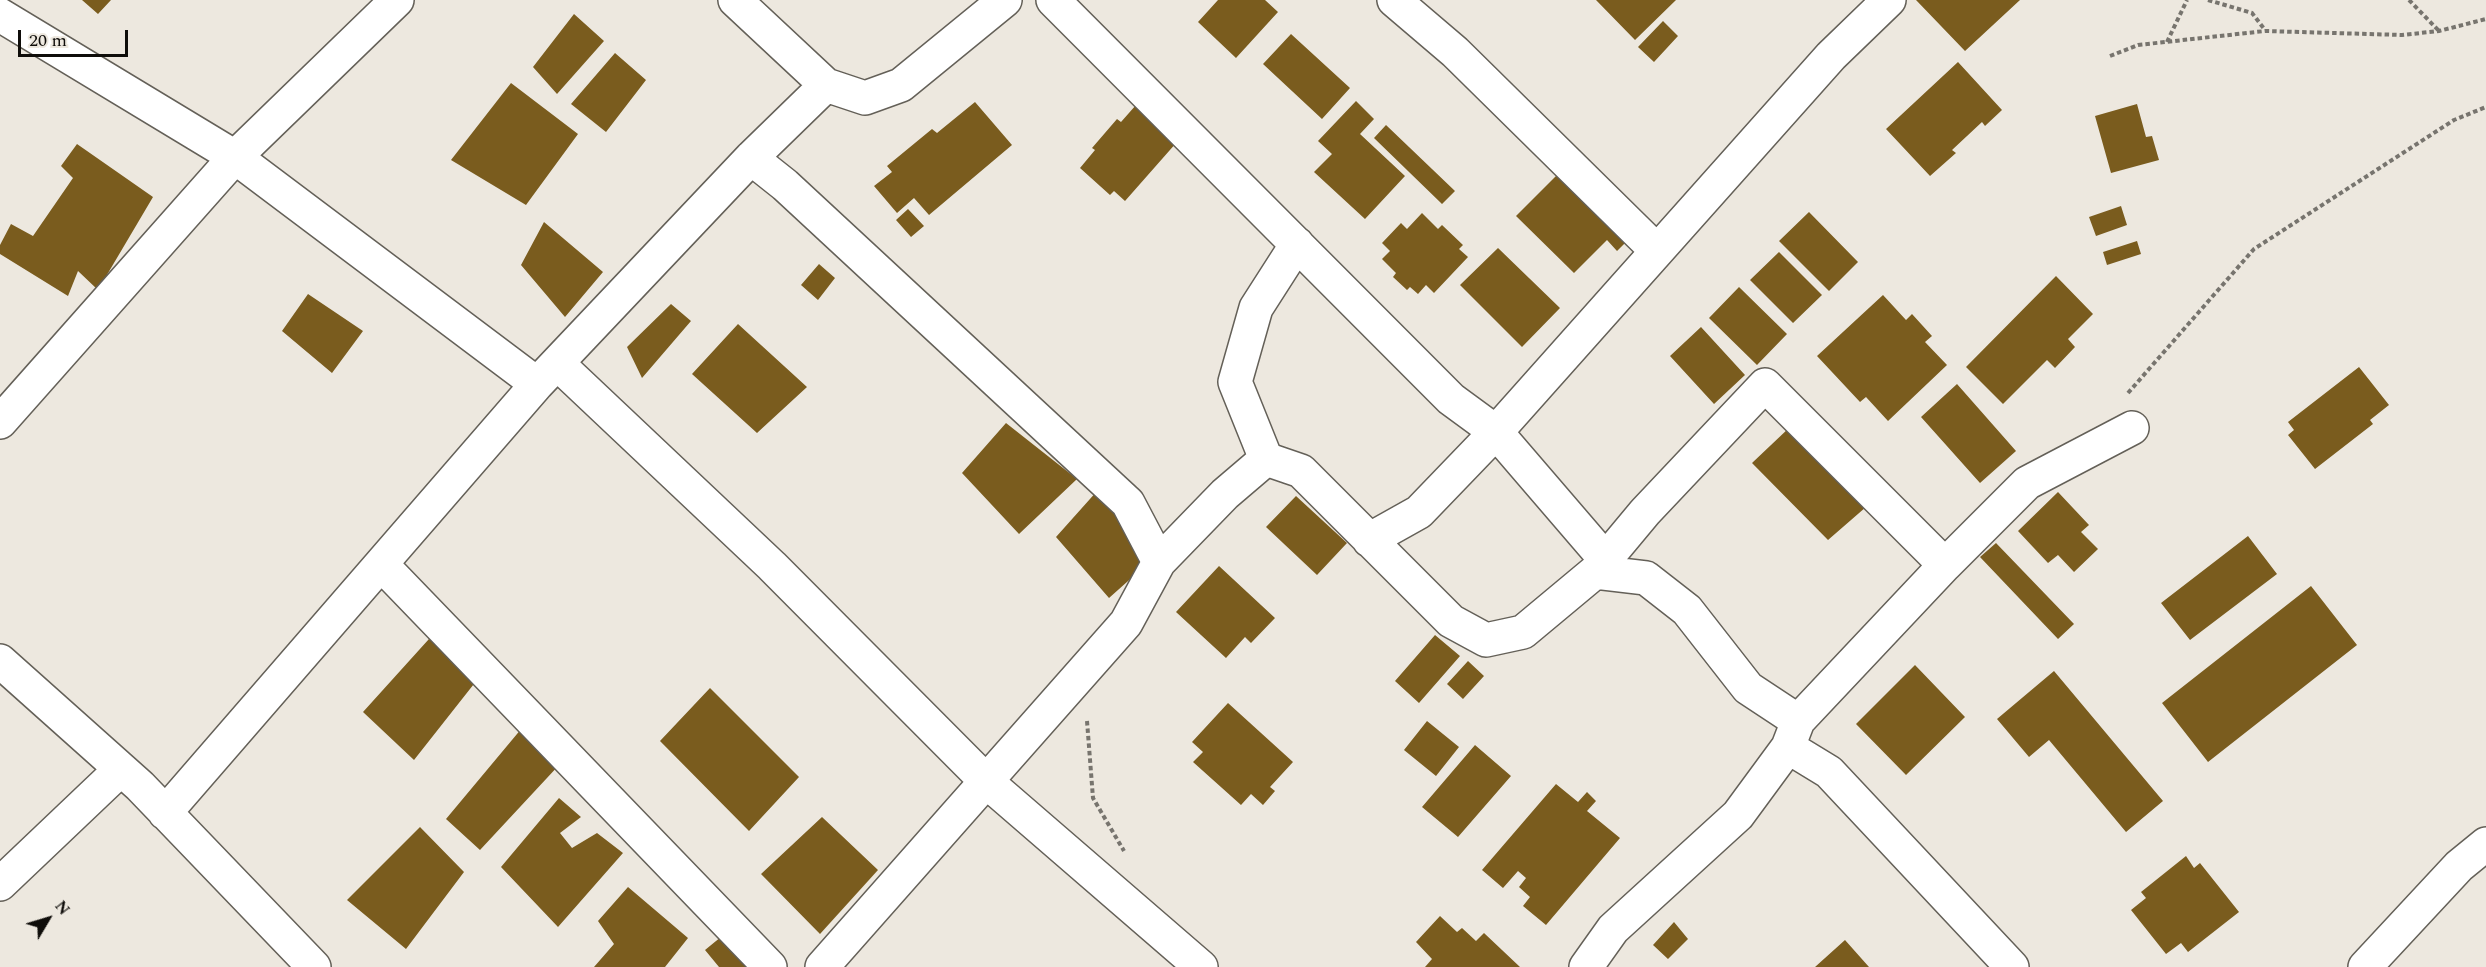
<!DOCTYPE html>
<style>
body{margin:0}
#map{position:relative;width:2486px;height:967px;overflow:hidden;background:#ede8df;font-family:Spectral,serif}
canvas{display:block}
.north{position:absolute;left:18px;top:889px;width:60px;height:60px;-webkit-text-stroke:4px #ede8df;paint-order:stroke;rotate:52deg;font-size:16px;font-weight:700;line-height:24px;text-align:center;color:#0f0d0a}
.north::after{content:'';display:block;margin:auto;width:21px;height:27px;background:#0f0d0a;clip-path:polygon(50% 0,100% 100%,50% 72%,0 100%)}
.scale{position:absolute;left:18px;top:30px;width:110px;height:27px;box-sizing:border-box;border:3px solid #0f0d0a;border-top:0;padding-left:8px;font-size:18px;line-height:21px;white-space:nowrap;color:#0f0d0a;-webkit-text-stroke:4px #ede8df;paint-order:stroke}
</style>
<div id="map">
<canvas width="2486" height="967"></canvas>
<div class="north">N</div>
<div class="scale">20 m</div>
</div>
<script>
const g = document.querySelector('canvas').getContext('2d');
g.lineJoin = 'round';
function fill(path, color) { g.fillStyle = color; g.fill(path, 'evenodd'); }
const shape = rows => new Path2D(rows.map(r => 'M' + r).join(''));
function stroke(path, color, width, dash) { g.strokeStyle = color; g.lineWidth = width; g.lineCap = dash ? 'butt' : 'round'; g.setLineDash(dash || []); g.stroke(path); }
fill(shape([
 [82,0,111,0,98,14],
 [1218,0,1265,0,1278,12,1236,58,1198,22],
 [1596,0,1676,0,1635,40],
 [1916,0,2020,0,1965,51],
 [574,14,604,41,557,94,533,67],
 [1663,21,1678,36,1654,62,1638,47],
 [1291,34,1350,88,1322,119,1263,64],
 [615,53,646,80,606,132,571,104],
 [1958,62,2002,110,1985,126,1982,122,1952,150,1956,153,1930,176,1886,129],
 [511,83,578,134,526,205,451,160],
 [1356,101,1374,119,1360,134,1405,176,1365,219,1314,172,1332,154,1318,141],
 [975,102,1012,145,929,215,914,198,897,213,874,186,892,172,887,166,932,129,937,133],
 [2137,104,2146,137,2152,136,2159,160,2111,173,2095,116],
 [1136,105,1177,142,1125,201,1114,191,1110,195,1080,168,1095,150,1092,148,1117,119,1121,122],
 [1386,125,1455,191,1442,204,1374,138],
 [77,144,153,197,98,290,78,271,68,296,0,254,0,245,11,224,33,236,73,178,61,166],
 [1557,175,1632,236,1617,251,1607,240,1574,273,1516,216],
 [2121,206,2127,225,2096,236,2089,217],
 [908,209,924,226,911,237,896,220],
 [1809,212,1858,262,1829,291,1779,241],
 [1422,213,1438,229,1442,225,1463,245,1459,249,1468,257,1434,293,1426,285,1418,294,1410,287,1407,290,1393,277,1396,273,1382,259,1390,251,1382,243,1401,223,1407,229],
 [544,222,603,272,565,317,521,265],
 [2137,241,2141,254,2107,265,2103,252],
 [1498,248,1560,308,1522,347,1460,285],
 [1779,252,1822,295,1793,323,1750,280],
 [819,264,835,278,818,300,801,285],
 [2056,276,2093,314,2068,339,2075,347,2055,368,2047,360,2003,404,1966,367],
 [1739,287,1787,334,1757,365,1709,318],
 [308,294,363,331,332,373,282,331],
 [1883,295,1906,320,1912,314,1932,336,1925,342,1947,365,1888,421,1866,397,1860,402,1817,356],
 [671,304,691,321,642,378,627,347],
 [738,324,807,387,757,433,692,374],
 [1701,327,1745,375,1714,404,1670,356],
 [2359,367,2389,405,2370,420,2373,424,2315,469,2288,435,2294,430,2288,422],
 [1957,384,2016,451,1980,483,1921,417],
 [1006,423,1077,479,1019,534,962,473],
 [1790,427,1866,507,1828,540,1752,463],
 [1098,490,1155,557,1109,598,1056,537],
 [2058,492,2089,525,2081,532,2098,549,2074,572,2058,555,2048,563,2018,531],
 [1296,496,1347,543,1317,575,1266,527],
 [2248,536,2277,574,2190,640,2161,603],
 [1996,543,2074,624,2058,639,1980,557],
 [1219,566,1275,618,1251,643,1245,637,1226,658,1176,612],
 [2311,586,2357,645,2208,762,2162,703],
 [438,629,481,675,414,760,363,712],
 [1435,635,1460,656,1419,703,1395,681],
 [1468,661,1484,676,1463,699,1447,684],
 [1915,665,1965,717,1906,775,1856,724],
 [2054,671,2163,801,2126,832,2049,740,2029,757,1997,719],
 [710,688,799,777,749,831,660,741],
 [1228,703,1293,762,1270,787,1275,791,1263,805,1251,794,1241,805,1193,762,1203,752,1192,742],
 [1427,721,1459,747,1436,776,1404,750],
 [522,728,560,764,480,850,446,819],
 [1475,745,1511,776,1458,837,1422,807],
 [1556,784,1578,802,1587,792,1596,801,1587,811,1620,838,1546,925,1523,906,1530,897,1519,887,1526,878,1518,871,1503,888,1482,870],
 [559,798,581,817,560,833,572,848,597,833,623,853,558,927,501,867],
 [822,817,878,870,820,934,761,874],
 [420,827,464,872,406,949,347,900],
 [2186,856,2194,868,2200,863,2239,912,2188,952,2181,943,2166,954,2131,910,2146,898,2141,892],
 [628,887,688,938,665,967,594,967,614,944,598,921],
 [1440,916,1457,932,1462,928,1476,941,1484,933,1520,967,1425,967,1432,959,1416,942],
 [1674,922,1688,939,1668,959,1653,945],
 [727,932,761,967,719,967,705,950],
 [1845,940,1869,967,1815,967]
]), '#7a5c1e');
const street = shape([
 [735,0,826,85,865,98,901,85,1005,0],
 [1053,0,1451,399,1496,432,1606,560],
 [1394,0,1455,52,1657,251],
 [0,15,235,157,537,384],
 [751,158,785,185,1128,503,1159,562],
 [557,363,772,566,987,782,1201,967],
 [0,422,235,157,397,0],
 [1266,459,1301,471,1451,621,1486,640,1523,632,1595,572,1646,578,1687,610,1748,688,1798,721],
 [1266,459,1235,382,1256,308,1297,244],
 [1369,540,1419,512,1496,432,1831,56,1889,0],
 [381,564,770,967],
 [1595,572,1645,512,1765,385,1945,565],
 [0,661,140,786,314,967],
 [1788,747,1829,772,2012,967],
 [165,813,537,384,751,158,826,85],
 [0,884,121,769],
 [822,967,1126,623,1159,562,1225,494,1266,459],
 [1586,967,1613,929,1738,815,1788,747,1798,721,1945,565,2027,483,2132,428],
 [2365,967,2459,866,2486,844]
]);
stroke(street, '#646058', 36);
stroke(shape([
 [2208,0,2252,13,2265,30],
 [2409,0,2439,31],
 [2167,42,2187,0],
 [2110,56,2138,45,2265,31,2402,35,2439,31,2486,19],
 [2128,393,2254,249,2454,120,2486,107],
 [1087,721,1093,798,1124,851]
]), '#77746e', 4, [4.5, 3]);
stroke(street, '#fff', 33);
</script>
